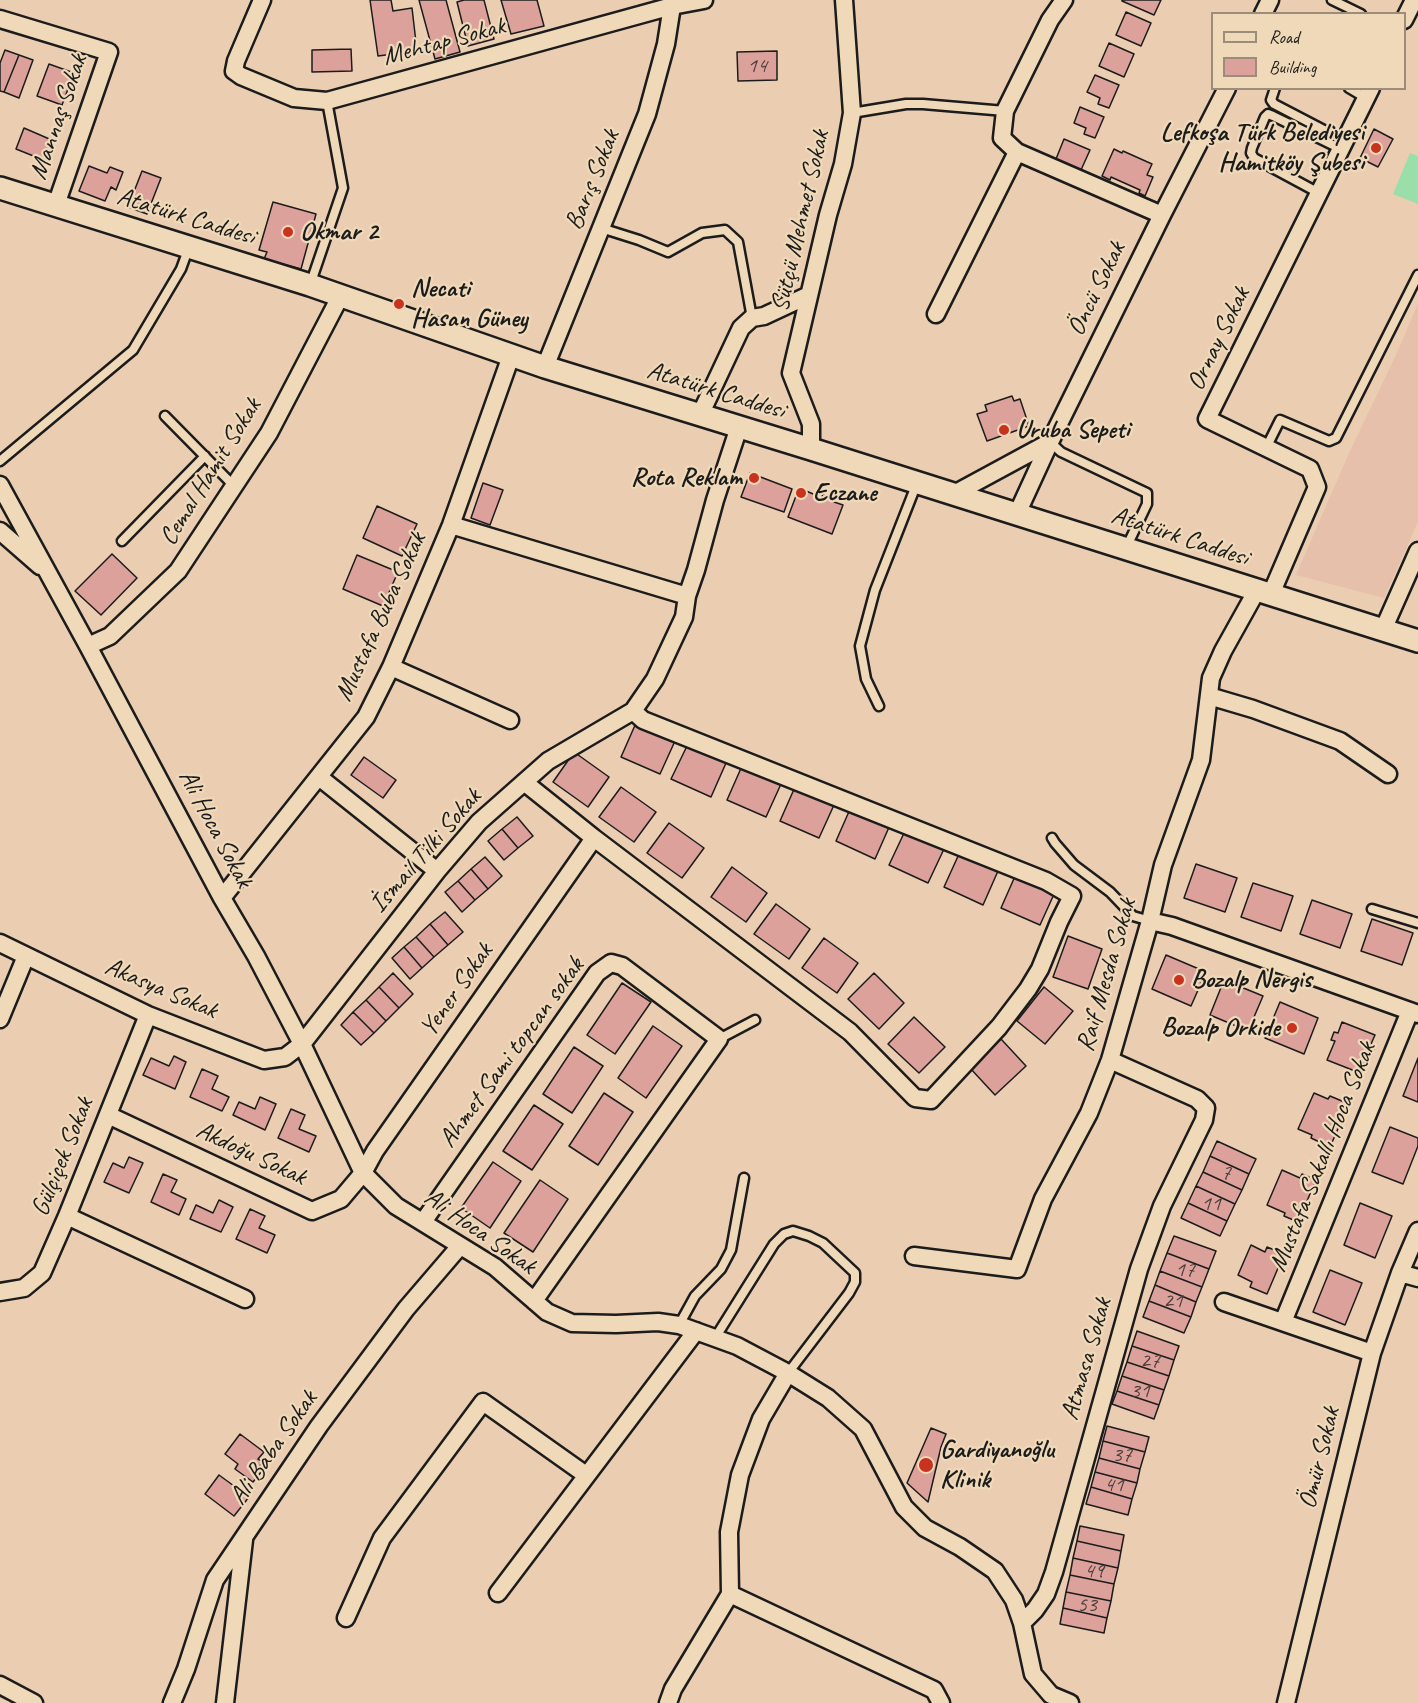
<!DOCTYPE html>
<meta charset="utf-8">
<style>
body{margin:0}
#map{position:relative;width:1418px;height:1703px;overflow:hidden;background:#ebceb2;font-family:Caveat,sans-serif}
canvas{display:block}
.legend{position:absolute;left:1211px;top:12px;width:195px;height:78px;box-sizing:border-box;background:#efd9b8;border:2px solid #9b8d7a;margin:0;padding:8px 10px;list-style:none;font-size:18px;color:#1c1c1c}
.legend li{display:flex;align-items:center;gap:12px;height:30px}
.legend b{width:30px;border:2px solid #9b8d7a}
</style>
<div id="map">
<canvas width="1418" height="1703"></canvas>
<ul class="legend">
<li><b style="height:8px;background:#efd9b8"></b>Road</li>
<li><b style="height:16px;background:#dba19a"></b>Building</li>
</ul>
</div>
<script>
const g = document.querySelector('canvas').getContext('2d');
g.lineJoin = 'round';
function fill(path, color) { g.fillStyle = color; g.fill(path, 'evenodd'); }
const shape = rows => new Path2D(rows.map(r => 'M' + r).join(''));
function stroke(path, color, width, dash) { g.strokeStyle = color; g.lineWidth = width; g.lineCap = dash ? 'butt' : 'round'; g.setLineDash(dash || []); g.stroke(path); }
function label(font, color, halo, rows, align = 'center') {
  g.font = font + ' Caveat,sans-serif'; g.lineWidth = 4.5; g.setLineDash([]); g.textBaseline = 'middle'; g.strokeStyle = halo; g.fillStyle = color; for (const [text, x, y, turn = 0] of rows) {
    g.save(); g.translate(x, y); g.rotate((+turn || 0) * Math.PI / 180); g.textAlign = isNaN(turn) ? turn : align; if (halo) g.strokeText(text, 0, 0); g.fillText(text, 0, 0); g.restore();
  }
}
fill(shape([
 [1418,303,1418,522,1384,598,1296,575,1348,455,1396,355]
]), '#e6c0ab');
fill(shape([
 [1410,153,1418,156,1418,204,1393,194]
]), '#9adeaa');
const building = shape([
 [370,0,391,0,393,11,412,8,417,51,378,56,370,0],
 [419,0,446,0,460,52,435,59,419,0],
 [464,0,484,0,494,39,468,46,457,2,464,0],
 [501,0,537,0,544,26,511,34,501,0],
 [1122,0,1161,0,1154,15,1122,1,1122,0],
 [1126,12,1151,23,1141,46,1116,35,1126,12],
 [1109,43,1134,54,1124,77,1099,66,1109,43],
 [351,49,352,71,312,72,312,50,351,49],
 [5,50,19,55,4,92,0,91,0,63,5,50],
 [777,51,777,80,738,81,737,52,777,51],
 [19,55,33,60,19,98,4,92,19,55],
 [49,64,74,73,62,105,37,96,49,64],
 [1095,75,1119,85,1109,108,1098,104,1100,98,1087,92,1095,75],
 [1080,107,1104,117,1095,138,1084,134,1086,128,1074,123,1080,107],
 [24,128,54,141,46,161,16,149,24,128],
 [1374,129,1393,139,1378,167,1360,158,1374,129],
 [1064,139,1090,150,1081,170,1056,159,1064,139],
 [1114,149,1122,153,1123,151,1152,164,1147,175,1153,177,1145,196,1139,193,1140,190,1111,177,1110,180,1102,176,1114,149],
 [89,166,107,173,110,167,123,172,116,190,111,187,105,201,79,191,89,166],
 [142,171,161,178,147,214,128,207,142,171],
 [273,202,316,214,301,269,264,259,267,252,259,250,273,202],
 [1012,396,1014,401,1020,399,1029,426,987,441,977,414,987,411,985,405,1012,396],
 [750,473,792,489,784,512,741,497,750,473],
 [483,483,503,490,490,525,471,518,483,483],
 [799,488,818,496,817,500,820,501,823,494,836,498,834,502,843,505,832,534,788,517,799,488],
 [377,506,417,524,402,556,363,538,377,506],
 [112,554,137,578,101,615,75,591,112,554],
 [357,555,398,572,383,606,343,589,357,555],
 [636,723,675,741,660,774,621,757,636,723],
 [687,746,726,763,711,797,671,779,687,746],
 [574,752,609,777,588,807,553,782,574,752],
 [364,757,396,780,383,798,351,775,364,757],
 [742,766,781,784,766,817,727,800,742,766],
 [621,787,656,812,634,842,599,817,621,787],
 [795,787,834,805,819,838,780,821,795,787],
 [851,807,890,825,875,859,836,841,851,807],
 [517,817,533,836,518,848,502,829,517,817],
 [669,823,704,848,682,878,647,853,669,823],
 [502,829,518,848,504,860,488,841,502,829],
 [905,831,944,849,928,883,889,865,905,831],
 [959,854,998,871,983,905,944,887,959,854],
 [485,857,502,876,488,889,471,869,485,857],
 [1196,864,1237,878,1225,912,1184,898,1196,864],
 [732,867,767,893,746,922,711,897,732,867],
 [471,869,488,889,475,900,458,881,471,869],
 [1016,874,1055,892,1040,925,1001,908,1016,874],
 [458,881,475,900,462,912,445,892,458,881],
 [1253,883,1293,896,1281,931,1241,917,1253,883],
 [1312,900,1352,914,1340,948,1300,934,1312,900],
 [776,904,810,929,789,959,754,934,776,904],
 [445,912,463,932,448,945,430,924,445,912],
 [1372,919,1413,933,1402,965,1361,951,1372,919],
 [430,924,448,945,434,957,416,937,430,924],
 [1068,936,1102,949,1088,989,1053,977,1068,936],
 [416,937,434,957,422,968,404,947,416,937],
 [824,938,858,963,837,993,802,968,824,938],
 [404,947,422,968,410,979,392,958,404,947],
 [1166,955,1206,972,1191,1006,1152,989,1166,955],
 [393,973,413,994,399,1008,379,987,393,973],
 [874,973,904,1003,879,1029,848,999,874,973],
 [1224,980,1263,996,1248,1031,1210,1015,1224,980],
 [622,983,651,1002,615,1054,587,1035,622,983],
 [379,987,399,1008,386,1021,366,1000,379,987],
 [1044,987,1073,1011,1045,1044,1017,1021,1044,987],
 [366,1000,386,1021,374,1033,353,1012,366,1000],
 [1280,1002,1318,1018,1304,1054,1265,1038,1280,1002],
 [353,1012,374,1033,361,1045,341,1025,353,1012],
 [914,1017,945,1047,919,1073,888,1044,914,1017],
 [1342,1022,1375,1035,1371,1044,1375,1046,1371,1056,1367,1055,1360,1073,1327,1060,1335,1041,1331,1040,1334,1032,1338,1033,1342,1022],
 [653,1026,682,1046,646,1098,618,1078,653,1026],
 [1001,1039,1026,1066,995,1095,970,1068,1001,1039],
 [574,1047,603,1066,572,1113,543,1094,574,1047],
 [174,1056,186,1062,175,1089,143,1075,151,1058,169,1066,174,1056],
 [1418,1058,1418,1102,1403,1096,1418,1058],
 [202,1069,218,1076,212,1089,229,1097,222,1111,190,1097,202,1069],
 [604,1093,633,1112,598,1165,569,1146,604,1093],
 [1314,1093,1328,1099,1330,1096,1349,1104,1330,1147,1311,1138,1312,1135,1298,1129,1314,1093],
 [260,1097,276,1104,265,1130,233,1115,239,1102,255,1109,260,1097],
 [534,1105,563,1124,532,1170,503,1151,534,1105],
 [291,1109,305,1115,299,1129,316,1136,309,1152,278,1138,291,1109],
 [1390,1127,1418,1138,1418,1146,1403,1184,1372,1172,1390,1127],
 [1217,1141,1256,1159,1249,1174,1210,1156,1217,1141],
 [1210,1156,1249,1174,1242,1190,1203,1172,1210,1156],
 [129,1157,143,1163,129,1193,104,1182,113,1163,124,1168,129,1157],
 [493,1162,521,1181,490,1228,461,1208,493,1162],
 [1282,1170,1300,1178,1302,1174,1316,1180,1298,1222,1284,1216,1285,1213,1267,1205,1282,1170],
 [1203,1172,1242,1190,1235,1204,1196,1186,1203,1172],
 [163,1174,177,1180,171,1192,186,1199,179,1215,151,1202,163,1174],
 [540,1180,568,1199,533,1252,504,1233,540,1180],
 [1196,1186,1235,1204,1227,1221,1188,1203,1196,1186],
 [219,1200,233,1207,221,1232,190,1219,196,1205,213,1213,219,1200],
 [1188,1203,1227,1221,1220,1236,1181,1218,1188,1203],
 [1360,1203,1392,1216,1375,1258,1344,1245,1360,1203],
 [250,1209,265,1216,259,1228,275,1235,267,1253,236,1239,250,1209],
 [1174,1236,1216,1251,1209,1269,1167,1253,1174,1236],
 [1251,1245,1265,1252,1267,1247,1284,1254,1267,1294,1250,1287,1252,1282,1238,1275,1251,1245],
 [1167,1253,1209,1269,1202,1287,1160,1271,1167,1253],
 [1330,1270,1362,1283,1345,1325,1313,1312,1330,1270],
 [1160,1271,1202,1287,1196,1302,1155,1285,1160,1271],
 [1155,1285,1196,1302,1191,1317,1149,1301,1155,1285],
 [1149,1301,1191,1317,1184,1333,1143,1317,1149,1301],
 [1137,1331,1179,1346,1174,1360,1132,1346,1137,1331],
 [1132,1346,1174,1360,1169,1376,1127,1362,1132,1346],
 [1127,1362,1169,1376,1164,1390,1122,1376,1127,1362],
 [1122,1376,1164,1390,1159,1405,1117,1391,1122,1376],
 [1117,1391,1159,1405,1154,1419,1112,1404,1117,1391],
 [1107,1426,1149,1437,1145,1452,1103,1441,1107,1426],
 [931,1428,946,1434,941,1447,928,1502,907,1483,931,1428],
 [240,1434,264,1452,258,1459,263,1462,258,1468,262,1471,253,1482,235,1469,238,1464,225,1454,240,1434],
 [1103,1441,1145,1452,1140,1469,1099,1458,1103,1441],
 [1099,1458,1140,1469,1137,1483,1095,1472,1099,1458],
 [1095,1472,1137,1483,1132,1499,1091,1487,1095,1472],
 [219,1475,249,1497,234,1516,205,1494,219,1475],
 [1091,1487,1132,1499,1128,1515,1086,1504,1091,1487],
 [1080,1526,1124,1535,1121,1551,1077,1541,1080,1526],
 [1077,1541,1121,1551,1118,1568,1073,1558,1077,1541],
 [1073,1558,1118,1568,1114,1584,1070,1575,1073,1558],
 [1070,1575,1114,1584,1111,1601,1066,1592,1070,1575],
 [1066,1592,1111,1601,1107,1618,1063,1608,1066,1592],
 [1063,1608,1107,1618,1104,1633,1060,1624,1063,1608]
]);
fill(building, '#dba19a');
stroke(building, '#1c1c1c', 1.5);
const service = shape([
 [1332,0,1361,14],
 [1275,88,1271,100,1274,104,1345,141],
 [1349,88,1366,98],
 [852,113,906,104,923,104,1005,111],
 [1319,193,1254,158,1251,153,1252,148,1265,117,1268,114,1273,116,1341,149],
 [601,228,639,240,668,252,702,233,725,230,738,242,752,318],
 [310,285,343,188,327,101],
 [165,416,234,486],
 [1050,442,1061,452,1147,493,1147,504,1126,548],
 [1266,448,1280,420,1329,441,1336,438,1418,275],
 [0,461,133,350,181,269,189,247],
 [122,541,205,456],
 [879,706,866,679,860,646,875,590,917,483],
 [1052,838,1055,843,1074,865,1110,892,1133,916,1150,921],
 [1372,909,1418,923],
 [719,1039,755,1020],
 [679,1325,695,1296,721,1269,731,1250,744,1178],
 [715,1338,774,1244,784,1234,793,1231,809,1236,823,1243,855,1273,855,1282,849,1293,788,1373]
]);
const minor = shape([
 [262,0,236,61,234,71,241,76,294,98,327,101,672,6,704,0],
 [1064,0,1050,20,1005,111,1002,138,1017,152,1162,215],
 [1263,14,1270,0],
 [0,19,109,52,56,205],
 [1404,20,1414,0],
 [936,314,1017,152],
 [545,367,647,114,666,44,672,6],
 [700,415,741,328,752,318,764,316,809,295],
 [811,449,811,424,791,373,828,215,843,164,852,113,844,0],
 [0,485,88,646,222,898,256,956,302,1044,363,1173,396,1206,495,1267,547,1312,572,1323,616,1324,658,1322,679,1325,737,1346,788,1373,828,1398,863,1429,904,1507,925,1528,960,1547,995,1571,1014,1600,1022,1623,1033,1674,1051,1695,1070,1703],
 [954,494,1050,442],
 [1017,514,1050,442,1162,215,1227,88],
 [451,525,687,596],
 [0,531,40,566],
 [1271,594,1317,487,1310,469,1207,419,1371,88],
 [1383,630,1418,551],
 [88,646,110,636,178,571,269,433,341,295],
 [391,667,510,720],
 [1209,696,1253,709,1340,741,1388,774],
 [319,777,437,871],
 [524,782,594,838,850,1032,915,1098,931,1100,999,1027,1028,989,1040,969,1059,922,1072,896,1046,881,643,720,633,711],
 [222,898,366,717,391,667,451,525,511,356],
 [1150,921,1172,926,1418,1014],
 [0,943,148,1015,264,1060,285,1057,302,1044,437,871,479,822,548,761,633,711,655,679,684,617,687,596,696,570,715,500,739,427],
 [0,1019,26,956],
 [108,1115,312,1211,341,1199,363,1173,375,1151,594,838],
 [67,1216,245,1299],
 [423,1222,597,973,611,963,622,966,719,1039,534,1301],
 [914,1256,1017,1269,1043,1199,1089,1113,1110,1060,1150,921,1163,865,1201,760,1211,678,1223,651,1257,590],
 [1400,1273,1418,1278],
 [0,1292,24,1288,42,1273,67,1216,148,1015],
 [1224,1302,1372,1353],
 [1283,1322,1410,1011],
 [498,1593,696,1331],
 [730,1594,934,1690,941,1703],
 [346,1618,382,1538,483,1402,586,1475],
 [1022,1623,1035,1610,1046,1594,1054,1572,1139,1269,1162,1206,1204,1120,1206,1108,1197,1099,1110,1060],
 [0,1685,34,1703],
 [172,1703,186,1669,215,1580,319,1426,406,1309,460,1246],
 [225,1703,244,1540],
 [668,1703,673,1689,730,1594,729,1532,740,1475,761,1419,788,1373],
 [1286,1703,1372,1353,1400,1273,1418,1231]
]);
const tertiary = shape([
 [0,188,310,285,545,367,811,449,1418,641]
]);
stroke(service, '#1c1c1c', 13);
stroke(minor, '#1c1c1c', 21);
stroke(tertiary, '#1c1c1c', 26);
stroke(service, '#efd9b8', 8);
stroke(minor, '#efd9b8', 16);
stroke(tertiary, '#efd9b8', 21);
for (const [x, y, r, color] of [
 [1376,148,6,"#c8321e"],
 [288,232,6,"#c8321e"],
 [399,304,6,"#c8321e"],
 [1004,430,6,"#c8321e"],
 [754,478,6,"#c8321e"],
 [801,493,6,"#c8321e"],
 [1179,980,6,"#c8321e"],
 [1292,1028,6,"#c8321e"],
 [926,1465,8,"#c8321e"]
]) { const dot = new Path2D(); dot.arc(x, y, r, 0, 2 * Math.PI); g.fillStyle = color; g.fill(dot); stroke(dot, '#efd9b8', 2); }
label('22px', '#4c3d3c', null, [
 ["14",757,66],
 ["7",1226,1173],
 ["11",1211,1204],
 ["17",1185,1270],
 ["21",1173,1301],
 ["27",1150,1361],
 ["31",1140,1391],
 ["37",1122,1455],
 ["41",1114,1485],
 ["49",1094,1571],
 ["53",1087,1605]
]);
label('26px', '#1c1c1c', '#efd9b8', [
 ["Mehtap Sokak",444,42,-15],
 ["Mannaş Sokak",59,117,-71],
 ["Barış Sokak",593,180,-68],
 ["Atatürk Caddesi",186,217,17],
 ["Sütçü Mehmet Sokak",801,221,-77],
 ["Öncü Sokak",1097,289,-64],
 ["Ornay Sokak",1219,339,-64],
 ["Atatürk Caddesi",716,391,17],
 ["Cemal Hamit Sokak",211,472,-58],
 ["Atatürk Caddesi",1180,537,18],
 ["Mustafa Buba Sokak",381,617,-65],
 ["Ali Hoca Sokak",215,829,62],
 ["İsmail Tilki Sokak",426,851,-49],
 ["Raif Mesda Sokak",1107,975,-74],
 ["Akasya Sokak",161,989,23],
 ["Yener Sokak",457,990,-55],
 ["Ahmet Sami topcan sokak",512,1053,-54],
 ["Akdoğu Sokak",251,1154,25],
 ["Gülçiçek Sokak",63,1157,-68],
 ["Mustafa Sakallı Hoca Sokak",1323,1157,-68],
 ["Ali Hoca Sokak",480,1232,35],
 ["Atmasa Sokak",1087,1359,-74],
 ["Ali Baba Sokak",274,1448,-55],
 ["Ömür Sokak",1320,1458,-76]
]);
label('bold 26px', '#1c1c1c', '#efd9b8', [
 ["Lefkoşa Türk Belediyesi",1364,133,"right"],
 ["Hamitköy Şubesi",1364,163,"right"],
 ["Okmar 2",300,232],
 ["Necati",411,289],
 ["Hasan Güney",411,319],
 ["Uruba Sepeti",1016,430],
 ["Rota Reklam",742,478,"right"],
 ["Eczane",813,493],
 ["Bozalp Nergis",1191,980],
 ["Bozalp Orkide",1280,1028,"right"],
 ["Gardiyanoğlu",940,1450],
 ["Klinik",940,1480]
], 'left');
</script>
